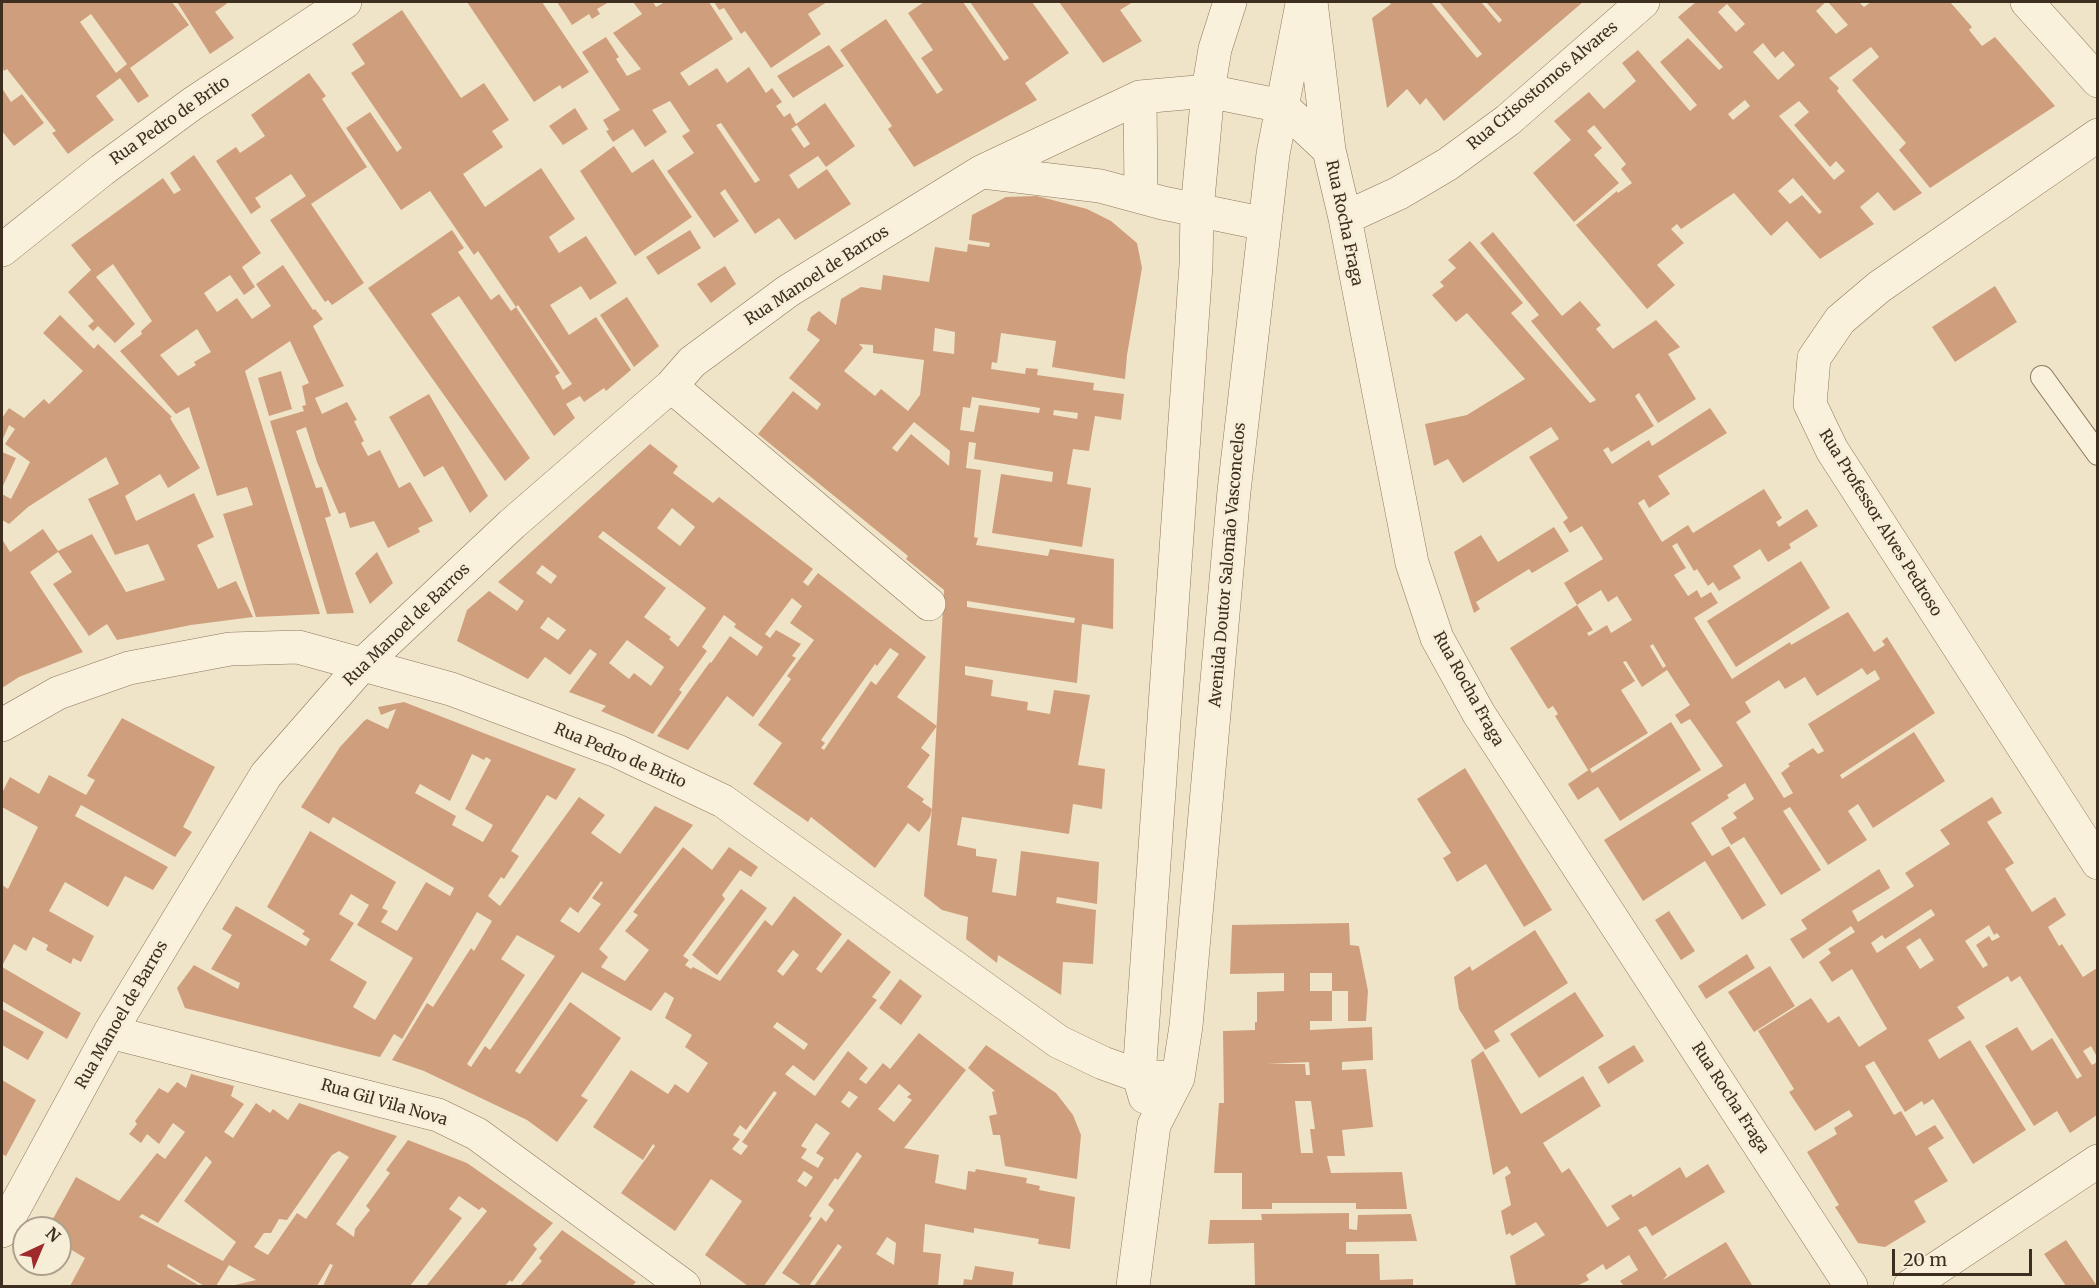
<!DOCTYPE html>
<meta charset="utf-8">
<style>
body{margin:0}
#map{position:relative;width:2099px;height:1288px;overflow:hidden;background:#f0e4c8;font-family:Merriweather,serif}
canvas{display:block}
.frame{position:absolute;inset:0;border:3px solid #3d2e20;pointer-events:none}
.north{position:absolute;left:12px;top:1216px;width:60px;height:60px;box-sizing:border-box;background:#f7eed8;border:2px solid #ada18e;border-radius:50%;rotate:44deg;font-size:16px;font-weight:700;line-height:24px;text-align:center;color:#3d2e20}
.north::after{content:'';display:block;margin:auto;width:21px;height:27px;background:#9e2a2b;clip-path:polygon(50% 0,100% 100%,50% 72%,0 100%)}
.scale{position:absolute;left:1892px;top:1249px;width:140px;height:27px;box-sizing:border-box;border:3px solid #3d2e20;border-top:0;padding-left:8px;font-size:18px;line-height:21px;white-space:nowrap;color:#3d2e20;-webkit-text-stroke:4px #f7eed8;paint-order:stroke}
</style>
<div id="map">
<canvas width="2099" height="1288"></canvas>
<div class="frame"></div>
<div class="north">N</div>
<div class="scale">20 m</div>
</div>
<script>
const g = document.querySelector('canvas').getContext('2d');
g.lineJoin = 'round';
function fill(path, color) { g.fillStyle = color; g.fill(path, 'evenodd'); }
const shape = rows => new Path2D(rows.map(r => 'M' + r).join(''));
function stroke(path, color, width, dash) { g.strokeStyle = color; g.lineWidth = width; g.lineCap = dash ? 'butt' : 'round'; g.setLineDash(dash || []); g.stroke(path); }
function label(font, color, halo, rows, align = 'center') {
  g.font = font + ' Merriweather,serif'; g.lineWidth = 6; g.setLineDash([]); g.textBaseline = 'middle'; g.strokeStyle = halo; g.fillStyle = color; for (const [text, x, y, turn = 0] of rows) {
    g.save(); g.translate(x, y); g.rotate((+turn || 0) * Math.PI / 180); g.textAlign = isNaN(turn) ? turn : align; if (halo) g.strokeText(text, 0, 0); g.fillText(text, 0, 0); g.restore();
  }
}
fill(shape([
 [2,2,172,2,189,25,130,68,149,96,138,103,120,78,96,96,114,120,68,154,52,133,56,131,7,69,4,71,2,67],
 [91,14,127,64,116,73,80,22],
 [177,2,229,2,215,12,234,38,210,54],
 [467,2,542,2,589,72,562,89,560,85,534,102],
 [557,2,609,2,597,9,600,14,592,19,589,14,572,25],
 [633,2,653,2,656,7,665,2,709,2,733,39,680,73,689,86,717,68,727,83,749,67,766,93,772,88,782,102,776,106,784,117,790,113,796,124,825,103,855,146,826,167,818,156,789,175,798,189,827,169,851,204,795,240,779,218,755,234,725,189,720,193,739,221,714,238,667,171,694,153,682,136,690,131,670,101,652,110,667,132,645,147,633,129,613,142,606,131,609,130,603,120,620,110,582,52,606,37,619,57,616,59,627,76,641,69,613,33,642,14],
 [721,123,760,180,755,183,716,125],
 [797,125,810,144,804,148,791,129],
 [714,2,827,2,808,14,821,34,771,68,745,31,741,34,724,8,719,10],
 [924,2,963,2,1004,61,1009,58,970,2,1032,2,1069,53,1025,83,1037,100,914,167,888,129,892,126,840,50,886,19,937,94,943,90,921,58,933,50,908,13],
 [1059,2,1133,2,1120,10,1142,41,1103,63],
 [1389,2,1431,2,1477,58,1482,54,1439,2,1481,2,1499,23,1502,20,1486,2,1583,2,1444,121,1426,98,1420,105,1407,89,1387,108,1372,18,1391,4],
 [1696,2,1826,2,1816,11,1836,34,1848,25,1828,2,1859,2,1864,7,1871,2,1950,2,1972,27,1969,30,1982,46,1995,37,2055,106,1930,188,1899,150,1906,143,1852,80,1879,57,1871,47,1829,78,1839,88,1837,91,1922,193,1894,211,1878,192,1860,207,1874,224,1820,259,1787,221,1771,236,1734,193,1681,229,1677,224,1671,229,1684,243,1657,265,1675,285,1647,309,1576,225,1617,191,1618,193,1632,183,1621,169,1626,164,1594,125,1587,131,1602,148,1594,155,1619,183,1574,222,1533,173,1571,140,1554,121,1589,92,1604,109,1636,81,1622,63,1638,50,1690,111,1697,105,1660,62,1688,38,1719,70,1723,67,1678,17],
 [1727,4,1745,24,1736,32,1718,12],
 [1763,43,1775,58,1783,51,1795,65,1778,80,1753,52],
 [1745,100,1750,106,1733,120,1728,114],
 [1799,101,1809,112,1794,125,1830,167,1836,161,1845,171,1834,180,1779,116],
 [1793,178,1822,212,1819,214,1802,195,1790,204,1778,191],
 [402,10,461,98,484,83,509,120,492,131,503,147,463,174,485,207,541,168,575,219,549,237,559,253,586,236,617,283,590,300,581,286,550,305,569,335,596,317,631,370,606,391,604,388,584,402,580,396,566,404,575,418,554,436,459,296,431,314,530,458,505,481,368,288,452,230,464,248,458,252,491,300,499,294,511,311,516,307,560,373,555,376,563,390,572,384,518,305,516,307,478,251,474,255,430,191,401,210,346,128,370,112,397,152,402,148,351,73,365,64,352,44],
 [829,45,844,66,793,98,777,76],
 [309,73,326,96,322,99,367,167,311,204,364,283,332,305,328,300,325,302,270,220,306,196,291,174,255,198,261,207,251,214,216,161,236,147,240,153,265,136,251,115],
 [2,88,11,102,22,94,44,123,14,146,2,131],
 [575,108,588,129,563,145,549,126],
 [614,146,632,173,653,159,692,217,635,256,580,171],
 [194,155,261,253,242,267,255,287,244,295,230,275,204,293,217,312,237,298,252,319,271,306,256,284,283,265,313,310,315,309,323,319,313,326,344,386,315,398,322,414,347,402,357,420,354,421,364,441,361,443,368,456,380,450,399,488,410,482,433,521,418,528,420,532,388,548,374,521,350,528,345,512,339,514,317,462,306,427,296,431,316,488,322,487,331,516,325,518,354,613,327,614,270,421,304,411,302,406,306,405,302,386,309,383,290,341,245,371,320,614,256,617,223,514,253,505,247,487,217,496,189,407,176,414,120,351,142,334,141,331,152,321,113,264,96,277,135,324,115,343,98,326,93,331,88,326,94,321,68,292,91,270,71,245,163,178,174,194,181,190,170,173],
 [197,329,211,352,194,362,196,365,178,376,160,355],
 [1037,196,1087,209,1111,221,1137,243,1142,268,1127,355,1125,379,1052,367,1056,341,1001,333,997,363,992,362,991,369,1025,374,1026,368,1038,369,1037,375,1094,383,1093,390,1124,394,1121,420,1095,416,1089,451,1073,449,1067,484,1091,488,1082,547,992,533,1001,474,1052,482,1053,472,974,459,976,443,969,442,966,468,981,470,974,537,978,538,976,545,1048,556,1050,549,1114,559,1113,629,1082,624,1077,683,965,666,965,675,993,680,991,696,1028,702,1027,710,1050,714,1054,690,1090,695,1078,765,1105,769,1102,809,1073,804,1069,834,962,817,957,845,976,849,976,856,997,859,992,892,1016,896,1021,851,1099,862,1097,904,1057,897,1056,903,1096,910,1093,964,1063,962,1061,995,998,955,997,963,966,939,968,917,942,910,924,896,932,809,944,590,906,559,908,556,758,434,793,391,817,410,821,404,789,378,820,340,807,330,811,317,819,311,836,325,841,299,861,287,881,290,883,275,929,282,935,247,967,252,968,244,989,247,990,243,969,240,972,215,1006,197],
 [935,328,955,332,954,354,933,351],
 [859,344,873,345,873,353,924,360,920,395,908,411,881,389,875,396,844,371,863,348],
 [972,397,1040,408,1039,413,979,405,974,432,960,430,963,407,970,408],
 [1054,410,1078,413,1077,419,1053,415],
 [914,422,950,451,949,466,911,434,897,452,892,448],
 [967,601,1075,618,1074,623,967,607],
 [690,230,701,248,658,275,646,257],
 [1493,232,1562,316,1580,301,1601,325,1596,329,1613,349,1656,320,1680,347,1668,354,1696,399,1658,423,1639,393,1635,396,1654,426,1611,452,1608,447,1603,450,1612,464,1649,440,1652,446,1710,408,1727,433,1658,476,1670,494,1649,508,1644,499,1638,503,1662,542,1688,525,1693,533,1764,489,1782,518,1776,522,1779,527,1807,509,1818,526,1789,544,1791,548,1768,562,1760,549,1733,566,1741,578,1719,591,1713,582,1708,586,1697,569,1694,571,1677,543,1672,546,1686,568,1674,575,1688,596,1697,590,1701,598,1711,592,1718,603,1694,618,1732,679,1790,642,1791,645,1848,612,1874,652,1885,645,1882,641,1887,637,1935,713,1840,775,1842,779,1914,732,1945,781,1873,828,1858,804,1848,811,1867,840,1828,865,1790,807,1783,811,1821,870,1781,895,1744,837,1731,845,1721,828,1737,818,1733,813,1754,799,1745,783,1727,795,1729,798,1691,823,1712,856,1729,846,1766,905,1742,920,1705,861,1643,901,1604,840,1723,766,1690,719,1681,724,1675,715,1690,705,1667,670,1642,687,1626,661,1623,662,1635,681,1621,690,1648,733,1588,770,1555,716,1558,714,1553,706,1548,709,1510,648,1577,605,1593,630,1587,633,1589,636,1607,625,1611,633,1632,620,1617,596,1608,602,1601,590,1577,605,1564,583,1603,559,1582,526,1570,533,1563,522,1568,518,1529,457,1559,439,1551,427,1463,483,1448,459,1434,466,1425,424,1467,415,1525,379,1467,313,1456,322,1432,295,1444,286,1440,282,1456,268,1448,260,1470,241,1523,303,1511,313,1590,403,1596,400,1531,321,1539,315,1480,243],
 [1653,644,1666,666,1663,668,1650,646],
 [1862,668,1867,675,1875,670,1880,679,1808,724,1824,751,1818,754,1813,748,1788,764,1790,766,1781,773,1793,793,1784,798,1736,722,1751,712,1745,702,1779,680,1785,689,1805,677,1817,696],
 [725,266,736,284,711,303,697,284],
 [1995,286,2017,322,1955,362,1932,327],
 [627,297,659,346,634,367,600,315],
 [60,315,94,349,98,344,172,417,170,418,200,468,168,488,160,474,125,496,136,521,194,493,214,537,197,545,218,589,236,581,253,617,191,625,117,640,107,624,89,636,53,584,72,572,58,552,30,572,83,652,19,677,2,688,2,539,10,552,43,529,58,551,92,534,126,592,165,580,148,544,115,555,88,499,119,484,106,457,28,507,9,524,2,520,2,494,11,499,30,462,5,444,15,429,9,425,2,441,2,418,9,408,24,418,44,399,49,404,83,371,43,333],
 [281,371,292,409,269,416,258,378],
 [429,394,488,496,470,513,443,466,424,477,389,417],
 [650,444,678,466,673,473,713,503,719,497,813,569,803,582,808,586,818,573,926,657,897,697,937,726,921,748,930,755,907,787,924,799,922,802,932,809,930,817,919,832,908,823,875,868,811,817,808,822,753,784,782,743,758,725,791,679,787,676,814,640,790,623,802,606,792,598,765,634,770,638,776,630,801,644,792,656,796,658,753,717,727,696,688,750,657,736,710,662,711,663,730,636,757,656,763,647,734,627,736,624,724,615,702,647,707,651,679,690,682,692,653,734,601,711,606,706,569,692,597,654,590,649,570,675,545,657,528,679,457,641,467,610,489,591,517,611,524,601,498,582],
 [672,508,695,527,680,546,657,528],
 [603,531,706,608,678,647,669,639,671,637,644,617,666,588,598,537],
 [542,565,557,576,551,584,536,573],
 [548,617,566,630,558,640,540,628],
 [627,640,664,667,651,686,634,673,629,679,609,663],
 [890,648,899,654,876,685,871,681,824,750,821,748,825,743,821,740,875,664,877,666],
 [2,452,16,458,2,488],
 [1554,527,1569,551,1532,573,1529,569,1476,602,1480,609,1474,613,1454,552,1481,535,1498,562],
 [377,552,393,583,370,604,355,573],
 [1801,561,1830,608,1736,667,1707,621],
 [404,702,576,769,556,800,547,795,511,851,519,856,504,879,501,877,488,896,500,906,579,797,605,815,591,833,620,854,655,806,693,825,599,949,608,957,601,967,625,981,649,950,625,931,638,915,633,912,683,847,712,870,729,847,758,867,751,877,740,870,722,895,725,899,683,956,689,960,685,965,691,969,693,967,720,981,765,920,772,926,794,896,842,934,816,969,821,973,848,939,891,972,872,997,877,1000,814,1081,793,1065,785,1074,815,1096,848,1051,868,1068,859,1079,866,1084,883,1063,890,1069,919,1033,966,1070,904,1148,939,1155,935,1183,966,1190,968,1171,975,1172,976,1169,1027,1178,1026,1183,1040,1186,1039,1190,1075,1197,1070,1249,1038,1244,1039,1239,974,1228,974,1233,925,1224,923,1252,941,1254,938,1286,814,1286,842,1247,838,1244,809,1286,802,1286,782,1273,821,1217,826,1222,834,1210,828,1205,862,1156,857,1152,838,1180,835,1178,809,1216,812,1218,764,1286,748,1286,705,1255,742,1201,711,1179,675,1231,621,1193,655,1146,653,1144,643,1160,593,1127,631,1070,668,1094,675,1084,688,1093,708,1063,685,1047,692,1035,665,1018,674,998,665,992,651,1011,582,972,515,1071,520,1074,570,1002,621,1038,581,1096,588,1100,557,1142,527,1120,424,1071,392,1060,427,1003,433,1007,471,948,474,951,492,921,477,912,402,1039,394,1034,380,1057,185,1008,177,988,194,965,238,989,240,983,211,969,232,935,222,929,236,906,306,946,310,939,302,934,305,931,267,907,310,831,396,882,382,908,388,911,381,922,397,931,426,882,450,896,454,888,333,817,329,824,301,807,340,747,364,721,367,719,388,729,396,709,381,715,378,707],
 [472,754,484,760,486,757,491,760,465,809,493,825,483,842,452,825,456,816,415,793,420,784,450,801],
 [601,881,603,883,592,898,601,904,579,933,560,921,570,907,578,913],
 [351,894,369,905,357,925,413,958,375,1020,353,1007,367,982,330,960,354,923,339,914],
 [517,935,555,956,490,1050,485,1046,471,1067,467,1064,525,975,501,959],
 [793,950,799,955,783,976,777,971],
 [777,1022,808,1044,804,1050,773,1027],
 [899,1084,911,1094,907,1097,912,1100,894,1122,878,1109],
 [774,1091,777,1093,742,1142,748,1146,741,1155,732,1149,740,1139,733,1135,740,1125,746,1130],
 [849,1091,858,1097,849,1108,841,1102],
 [816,1123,830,1133,816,1153,824,1158,818,1168,801,1158,807,1149,801,1146],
 [804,1171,813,1177,806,1187,797,1181],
 [887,1237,896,1243,894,1265,876,1254],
 [122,718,215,767,183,827,192,832,175,857,81,805,75,816,168,867,153,890,125,876,108,907,65,882,49,911,94,936,81,962,73,958,71,964,46,950,48,945,33,937,26,951,14,944,2,966,2,885,8,889,38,827,2,807,2,793,10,777,39,794,49,775,86,795,95,780,87,776],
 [1671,722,1701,770,1620,821,1598,787,1578,800,1568,784,1590,769,1592,773],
 [1465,768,1552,910,1524,927,1486,864,1457,882,1443,858,1451,853,1417,799],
 [1992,797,2002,813,1987,822,2014,863,2005,869,2032,912,2055,897,2066,915,2048,927,2059,946,2062,944,2083,977,2097,968,2097,1057,2091,1046,2083,1051,2092,1065,2097,1062,2097,1115,2070,1133,2057,1111,2034,1126,1985,1046,2017,1027,2032,1051,2052,1038,2077,1079,2082,1076,2020,976,2011,982,2008,976,1957,1007,1965,1018,1928,1040,1939,1059,1970,1040,2026,1130,1973,1164,1933,1099,1924,1105,1922,1101,1905,1112,1874,1061,1865,1066,1894,1115,1901,1111,1916,1136,1935,1125,1944,1138,1928,1148,1948,1181,1914,1201,1926,1222,1885,1247,1858,1243,1835,1207,1839,1205,1807,1152,1837,1134,1834,1128,1853,1116,1849,1110,1815,1131,1789,1092,1794,1089,1758,1031,1811,998,1828,1023,1839,1016,1859,1047,1887,1029,1852,969,1832,982,1819,962,1831,953,1828,949,1855,932,1851,926,1803,959,1790,939,1807,929,1801,920,1879,869,1890,888,1852,911,1858,922,1914,886,1905,873,1950,844,1940,830],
 [1931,909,1935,915,1877,953,1871,943,1882,935,1885,939],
 [1989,925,1994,935,1997,933,2000,937,1992,941,1989,936,1976,945,1988,965,1983,968,1965,941],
 [1920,938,1934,960,1920,969,1906,947],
 [741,889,767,908,717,975,692,955],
 [1669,911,1695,951,1681,960,1655,920],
 [1349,923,1350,945,1359,946,1368,991,1366,1021,1348,1021,1348,991,1332,991,1332,973,1310,973,1310,991,1332,991,1332,1021,1310,1021,1310,1030,1372,1027,1373,1060,1342,1062,1342,1070,1366,1069,1373,1127,1342,1130,1345,1156,1327,1156,1331,1173,1402,1172,1407,1209,1356,1209,1356,1203,1272,1203,1272,1209,1242,1209,1242,1173,1214,1173,1219,1103,1224,1103,1223,1031,1255,1030,1255,1022,1257,1022,1257,992,1284,991,1284,973,1230,974,1232,925],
 [1309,1062,1310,1075,1306,1075,1305,1064,1267,1064],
 [1295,1101,1311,1101,1315,1129,1310,1129,1313,1153,1301,1153],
 [1535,930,1568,983,1494,1031,1500,1041,1485,1050,1459,1009,1454,977,1470,966,1472,971],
 [1747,954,1755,968,1706,999,1698,986],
 [1770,966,1795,1006,1754,1032,1728,992],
 [2,967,81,1013,67,1039,2,1001],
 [900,979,922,996,901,1025,879,1008],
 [1575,992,1604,1036,1539,1078,1510,1034],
 [2,1009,44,1032,28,1060,2,1045],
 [986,1045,1056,1093,1073,1115,1081,1135,1077,1179,1005,1166,1000,1135,993,1135,989,1116,997,1114,992,1092,995,1091,968,1068],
 [1634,1045,1644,1061,1608,1084,1598,1067],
 [1483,1051,1521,1114,1583,1076,1601,1106,1543,1143,1562,1173,1569,1168,1607,1227,1620,1219,1611,1206,1631,1194,1633,1197,1680,1167,1686,1178,1708,1164,1725,1192,1652,1236,1646,1226,1638,1230,1667,1275,1663,1280,1726,1242,1752,1285,1624,1286,1620,1281,1638,1270,1629,1255,1606,1270,1603,1264,1586,1275,1589,1280,1577,1286,1516,1286,1510,1256,1545,1235,1536,1222,1512,1236,1510,1233,1506,1235,1501,1211,1511,1205,1505,1177,1511,1173,1507,1166,1493,1175,1471,1060],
 [191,1074,234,1086,231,1096,244,1104,224,1132,233,1138,256,1103,270,1113,273,1109,288,1120,299,1103,397,1136,336,1224,354,1237,355,1229,370,1210,366,1206,390,1173,386,1170,408,1140,467,1163,553,1223,533,1245,537,1249,512,1282,510,1280,505,1286,426,1286,487,1211,482,1207,479,1210,459,1196,449,1209,462,1218,410,1286,323,1286,333,1265,330,1264,317,1286,231,1286,256,1280,229,1265,216,1286,204,1286,168,1264,167,1267,200,1286,70,1286,85,1258,60,1243,60,1228,48,1228,76,1177,119,1201,157,1153,165,1159,185,1132,173,1123,159,1144,147,1134,141,1143,129,1134,137,1124,135,1121,159,1088,168,1093,177,1082,186,1088],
 [339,1151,349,1157,306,1219,297,1213,268,1255,254,1247,264,1233,271,1233,279,1219,287,1220,332,1155],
 [206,1156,212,1162,184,1201,236,1242,223,1261,139,1217,142,1214,158,1223],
 [2,1080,36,1100,6,1156,2,1154],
 [1349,1213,1349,1229,1357,1230,1358,1215,1411,1214,1417,1241,1346,1242,1346,1254,1379,1254,1380,1280,1413,1279,1413,1286,1255,1286,1254,1243,1208,1244,1210,1220,1262,1220,1261,1214],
 [562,1230,595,1253,636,1282,632,1286,520,1286,542,1261,539,1258],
 [2066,1240,2097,1286,2066,1286,2044,1254],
 [975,1266,1014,1272,1012,1286,963,1286,964,1279,972,1280]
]), '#cf9f7d');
const service = shape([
 [2042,377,2098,454]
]);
const minor = shape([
 [1311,2,1329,150,1345,218,1412,563,1437,638,1479,714,1851,1286],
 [2027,2,2098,81],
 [1140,97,1141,196],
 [2098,135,1879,287,1840,320,1814,358,1810,404,1832,450,2098,863],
 [983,172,1100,186,1163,203,1265,224],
 [1345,218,1399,193,1448,164,1508,120,1643,2],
 [2,250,102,170,192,104,345,2],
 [671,386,929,604],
 [2,725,58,693,129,668,230,649,298,647,451,689,617,751,723,801,1059,1042,1103,1063,1139,1076,1178,1078],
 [110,1032,438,1115,477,1134,684,1286],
 [1145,1097,1139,1076,1196,265,1197,210,1208,91,1215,49,1230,2],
 [2,1231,110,1032,266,775,364,663,512,524,671,386,692,362,788,291,981,172,1140,97,1208,91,1282,106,1329,150],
 [1133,1286,1154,1125,1178,1078,1186,1026,1234,491,1273,154,1302,4],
 [1910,1286,2098,1161]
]);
stroke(service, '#8d765c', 24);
stroke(minor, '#8d765c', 34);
stroke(service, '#faf1dc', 22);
stroke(minor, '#faf1dc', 33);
label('16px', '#3d2e20', '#f7eed8', [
 ["Rua Crisostomos Alvares",1543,86,-40],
 ["Rua Pedro de Brito",170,121,-35],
 ["Rua Rocha Fraga",1344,223,78],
 ["Rua Manoel de Barros",817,276,-33],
 ["Rua Professor Alves Pedroso",1880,523,58],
 ["Avenida Doutor Salomão Vasconcelos",1228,565,-85],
 ["Rua Manoel de Barros",407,625,-44],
 ["Rua Rocha Fraga",1468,689,61],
 ["Rua Pedro de Brito",620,756,23],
 ["Rua Manoel de Barros",122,1015,-60],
 ["Rua Rocha Fraga",1730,1098,57],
 ["Rua Gil Vila Nova",384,1103,16]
]);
</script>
